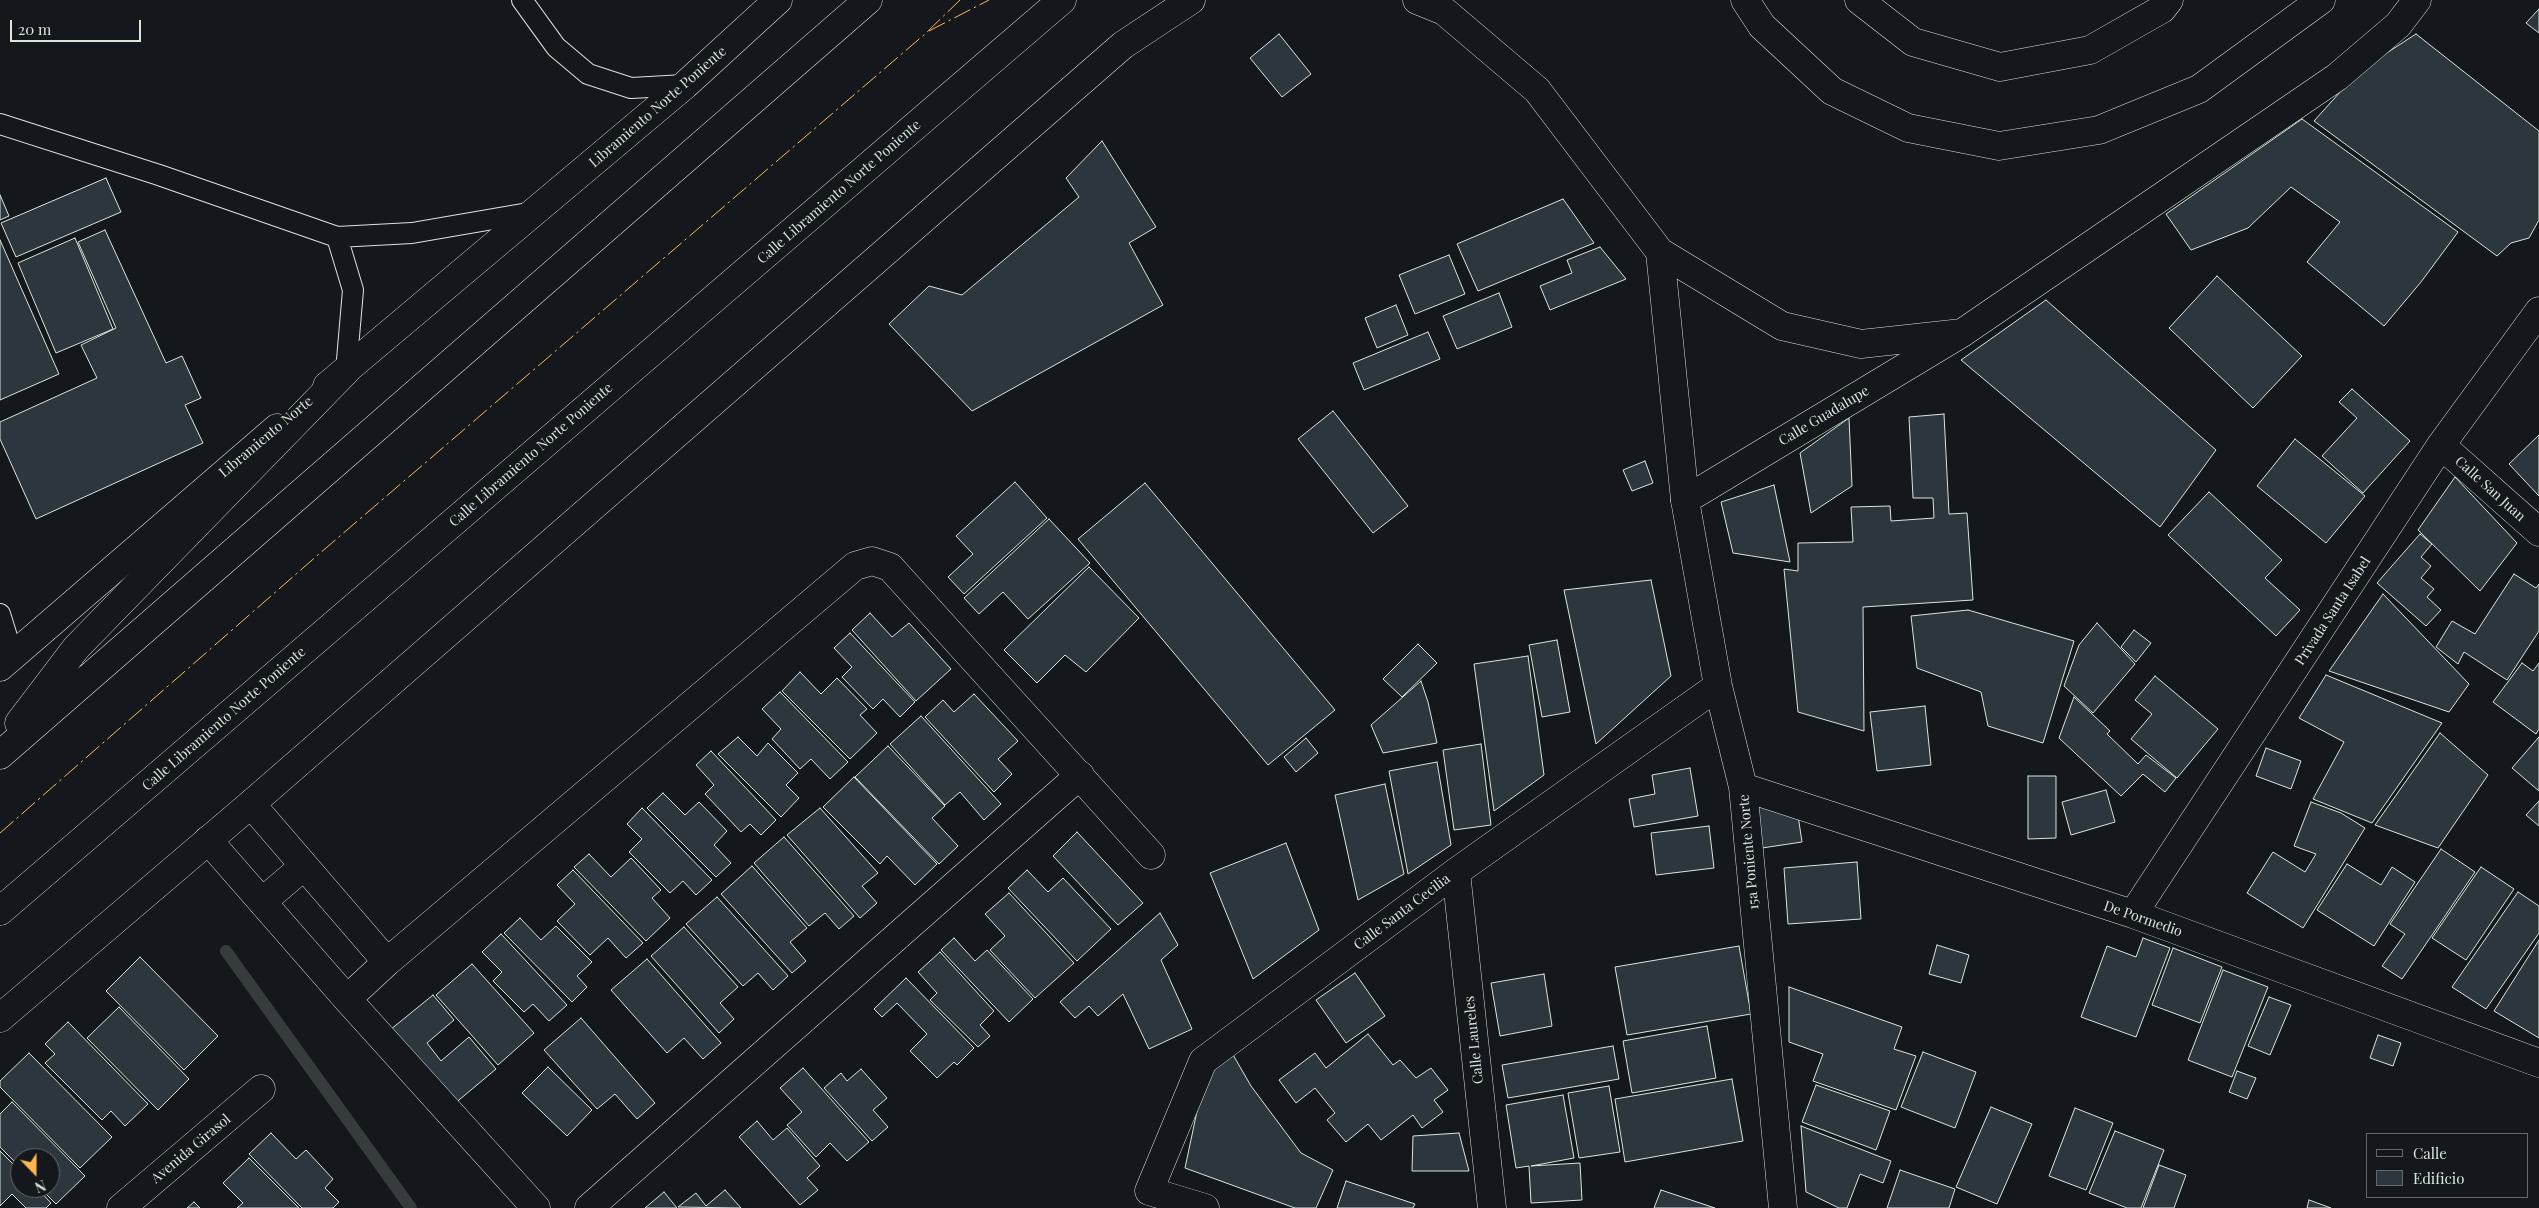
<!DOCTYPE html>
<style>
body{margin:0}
#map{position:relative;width:2539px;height:1208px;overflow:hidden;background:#14181c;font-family:"Playfair Display",serif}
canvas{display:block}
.legend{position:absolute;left:2366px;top:1133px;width:162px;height:65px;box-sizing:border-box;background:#14181c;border:1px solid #626a69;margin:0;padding:6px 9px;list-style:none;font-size:15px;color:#d8e6dc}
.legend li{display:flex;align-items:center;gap:10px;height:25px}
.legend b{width:25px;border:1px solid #626a69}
.north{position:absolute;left:10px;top:1148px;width:50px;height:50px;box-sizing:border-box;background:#14181c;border:1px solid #626a69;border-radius:50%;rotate:158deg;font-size:14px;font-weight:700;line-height:20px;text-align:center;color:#d8e6dc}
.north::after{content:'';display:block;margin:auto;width:18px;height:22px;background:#ffb74d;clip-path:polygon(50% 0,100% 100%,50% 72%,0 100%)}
.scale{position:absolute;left:10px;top:20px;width:131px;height:22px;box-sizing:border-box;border:2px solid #d8e6dc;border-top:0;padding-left:6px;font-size:15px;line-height:18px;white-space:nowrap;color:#d8e6dc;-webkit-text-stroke:4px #14181c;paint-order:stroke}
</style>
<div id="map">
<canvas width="2539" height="1208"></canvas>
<ul class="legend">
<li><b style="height:6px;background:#14181c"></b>Calle</li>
<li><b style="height:14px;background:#2c363c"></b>Edificio</li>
</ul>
<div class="north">N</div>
<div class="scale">20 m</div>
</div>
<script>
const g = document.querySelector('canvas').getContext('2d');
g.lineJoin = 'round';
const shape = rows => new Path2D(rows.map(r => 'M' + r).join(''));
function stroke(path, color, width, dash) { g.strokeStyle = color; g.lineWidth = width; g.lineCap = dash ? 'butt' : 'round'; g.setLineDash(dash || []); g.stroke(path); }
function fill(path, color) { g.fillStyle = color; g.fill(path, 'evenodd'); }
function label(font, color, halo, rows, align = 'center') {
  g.font = font + ' "Playfair Display",serif'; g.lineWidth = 4; g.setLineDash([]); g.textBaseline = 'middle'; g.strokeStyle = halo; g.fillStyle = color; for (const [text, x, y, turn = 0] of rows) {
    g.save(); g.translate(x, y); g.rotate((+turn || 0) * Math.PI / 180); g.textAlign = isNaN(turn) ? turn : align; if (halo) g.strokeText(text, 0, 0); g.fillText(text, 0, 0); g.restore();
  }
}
stroke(shape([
 [226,951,411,1208]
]), '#363b3e', 12);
const building = shape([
 [2539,9,2539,33,2526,23,2539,9],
 [1279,34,1311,74,1282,97,1250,58,1279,34],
 [2416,34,2539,131,2539,220,2529,238,2511,243,2497,256,2314,121,2359,71,2416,34],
 [2302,119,2458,232,2421,282,2384,326,2307,262,2340,222,2291,187,2248,228,2191,250,2166,214,2302,119],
 [1102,141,1156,227,1129,243,1163,305,972,411,889,324,929,286,962,295,1079,197,1066,178,1102,141],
 [106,178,121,212,16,257,1,223,106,178],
 [0,195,9,216,0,220,0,195],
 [1563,199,1594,243,1478,291,1457,244,1563,199],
 [105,230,166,363,182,356,201,398,185,405,203,443,36,519,0,439,0,422,97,378,81,345,116,328,78,242,105,230],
 [75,238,113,329,56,353,18,263,75,238],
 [0,240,59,374,0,400,0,240],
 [1600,247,1626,279,1550,310,1540,286,1572,273,1567,260,1600,247],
 [1449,255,1465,294,1415,314,1399,275,1449,255],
 [2217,276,2302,356,2253,408,2169,328,2217,276],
 [1499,293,1512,327,1457,349,1443,316,1499,293],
 [2046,300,2216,450,2160,527,1961,360,2046,300],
 [1396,305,1408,335,1377,348,1365,318,1396,305],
 [1428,332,1440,359,1364,390,1353,363,1428,332],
 [2352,389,2410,441,2363,493,2322,456,2357,418,2339,402,2352,389],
 [1333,411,1408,506,1373,533,1298,439,1333,411],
 [1944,414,1949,514,1967,513,1973,600,1863,607,1864,731,1798,712,1784,569,1798,571,1798,543,1853,542,1851,507,1890,506,1891,521,1934,518,1933,498,1913,498,1909,417,1944,414],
 [1849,418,1852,486,1811,513,1800,453,1849,418],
 [2539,435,2539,496,2509,464,2539,435],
 [2295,439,2365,496,2326,543,2257,486,2295,439],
 [1645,461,1653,483,1632,491,1623,470,1645,461],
 [2455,477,2517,543,2480,591,2418,530,2455,477],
 [1015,482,1047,518,964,594,948,577,973,554,956,536,1015,482],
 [1145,483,1335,710,1268,765,1078,539,1145,483],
 [1774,485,1790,562,1733,553,1721,502,1774,485],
 [2209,492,2282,560,2265,578,2300,610,2276,636,2168,535,2209,492],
 [1049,519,1090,563,1028,619,1003,592,979,614,964,598,1049,519],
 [2420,534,2432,544,2421,557,2431,566,2421,578,2434,589,2427,597,2441,610,2426,626,2377,583,2420,534],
 [1089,567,1139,618,1086,672,1065,655,1037,683,1004,650,1089,567],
 [2514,574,2536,588,2539,584,2539,631,2507,680,2464,652,2458,664,2436,647,2452,621,2475,634,2514,574],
 [1651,580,1671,676,1596,744,1564,590,1651,580],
 [2383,594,2469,684,2449,712,2329,671,2383,594],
 [1968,610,2074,641,2043,743,1988,726,1981,692,1917,668,1911,616,1968,610],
 [870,613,892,637,909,623,951,669,916,701,852,630,870,613],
 [2097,623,2135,664,2093,713,2064,686,2079,645,2097,623],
 [2134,630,2151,643,2136,662,2121,647,2134,630],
 [850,633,915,702,900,717,883,699,873,709,842,677,852,667,834,648,850,633],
 [1557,640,1570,712,1542,717,1529,645,1557,640],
 [1418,644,1437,663,1402,697,1383,679,1418,644],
 [1528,656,1544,775,1494,811,1474,664,1528,656],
 [2522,663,2533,671,2539,663,2539,729,2536,734,2493,702,2522,663],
 [800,672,821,694,837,678,867,709,860,715,877,733,850,759,782,691,800,672],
 [2326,675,2442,723,2372,823,2313,799,2344,742,2299,718,2326,675],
 [2155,676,2218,729,2177,778,2131,739,2152,714,2135,700,2155,676],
 [1421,681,1428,702,1437,743,1383,753,1371,725,1421,681],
 [780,692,848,762,830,779,811,759,800,769,772,739,781,729,762,709,780,692],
 [974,694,1018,741,998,759,1012,774,994,792,925,717,943,700,954,712,974,694],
 [2074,697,2110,731,2107,734,2138,764,2146,755,2176,778,2165,792,2143,774,2121,796,2059,738,2074,697],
 [1925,706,1931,765,1877,771,1870,712,1925,706],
 [921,716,1001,804,984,820,960,792,945,805,890,744,921,716],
 [2440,733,2488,775,2438,848,2375,825,2440,733],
 [738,737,757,756,768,743,798,773,786,785,799,798,781,817,718,754,738,737],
 [2539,737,2539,791,2512,768,2539,737],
 [1306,738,1318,753,1296,772,1284,757,1306,738],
 [1481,744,1491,825,1454,830,1443,750,1481,744],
 [888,746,945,806,932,818,958,846,939,864,855,777,888,746],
 [2266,748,2301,761,2291,789,2256,776,2266,748],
 [711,751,776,820,761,835,750,824,741,832,705,794,714,785,696,765,711,751],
 [1437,762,1451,845,1408,874,1389,771,1437,762],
 [1690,768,1698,816,1634,827,1629,799,1655,794,1652,775,1690,768],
 [2028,776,2056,776,2056,838,2028,839,2028,776],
 [854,777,937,864,915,885,887,856,880,864,823,807,854,777],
 [1385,784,1404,874,1358,900,1335,795,1385,784],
 [2106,790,2115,822,2071,835,2062,802,2106,790],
 [663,793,685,815,699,802,727,831,714,845,731,863,716,877,647,808,663,793],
 [2539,801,2539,826,2526,815,2539,801],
 [1755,802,1797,809,1802,842,1762,848,1755,802],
 [2311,802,2341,813,2365,828,2303,928,2247,893,2273,852,2305,872,2316,854,2294,846,2311,802],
 [642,808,712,880,696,895,683,881,670,893,629,852,642,839,627,824,642,808],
 [820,808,878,873,862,886,877,903,860,918,787,835,820,808],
 [1709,826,1714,868,1656,875,1651,833,1709,826],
 [1077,832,1143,903,1118,925,1053,856,1077,832],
 [784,837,854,916,839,929,825,913,809,926,754,863,784,837],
 [1286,843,1319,930,1253,979,1210,873,1286,843],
 [2441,849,2475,872,2402,979,2382,966,2405,934,2390,924,2441,849],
 [589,854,611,877,631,858,661,890,652,898,670,918,646,941,574,867,589,854],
 [1857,862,1861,919,1788,924,1784,868,1857,862],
 [2347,864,2381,885,2392,867,2415,882,2374,946,2317,910,2347,864],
 [752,866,807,928,790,942,806,961,792,973,721,894,752,866],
 [2481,867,2514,889,2466,960,2432,938,2481,867],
 [573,870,643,943,626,958,608,938,590,955,557,921,575,904,557,885,573,870],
 [1027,870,1048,892,1063,878,1111,929,1077,961,1008,888,1027,870],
 [2518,892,2539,906,2539,933,2486,1009,2452,987,2518,892],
 [1009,893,1074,963,1035,998,990,950,1005,936,985,914,1009,893],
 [717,897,788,976,773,990,758,973,743,986,686,924,717,897],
 [1160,913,1178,945,1161,960,1192,1029,1149,1049,1123,994,1098,1016,1089,1006,1075,1018,1060,1002,1160,913],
 [520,918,541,940,556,926,592,962,577,976,587,987,572,1002,504,933,520,918],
 [684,927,738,987,720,1003,734,1019,719,1033,651,956,684,927],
 [501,934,567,1005,549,1021,533,1004,524,1012,493,981,502,972,482,952,501,934],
 [954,938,975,961,987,950,1033,999,1009,1022,941,950,954,938],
 [2143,938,2170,948,2136,1037,2081,1017,2107,946,2136,957,2143,938],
 [2539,940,2539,1038,2494,1011,2539,940],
 [1937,945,1969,955,1961,983,1929,974,1937,945],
 [1739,946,1751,1014,1627,1035,1615,967,1739,946],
 [2173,948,2222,967,2200,1023,2152,1005,2173,948],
 [940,952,994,1011,980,1025,990,1036,978,1047,930,1000,937,993,918,972,940,952],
 [140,957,218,1036,184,1070,106,991,140,957],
 [647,959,721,1043,703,1059,684,1038,667,1053,611,990,647,959],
 [472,964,534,1033,498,1065,436,995,472,964],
 [2223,970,2268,987,2232,1077,2188,1060,2223,970],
 [1355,973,1385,1016,1346,1043,1316,1000,1355,973],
 [1544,974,1552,1026,1500,1036,1491,983,1544,974],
 [906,978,974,1048,957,1065,954,1062,937,1078,910,1051,927,1034,897,1003,882,1017,874,1009,906,978],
 [1789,987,1902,1027,1894,1049,1916,1056,1896,1110,1813,1081,1823,1054,1789,1042,1789,987],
 [433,995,454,1020,427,1043,441,1061,469,1037,496,1069,453,1105,390,1030,433,995],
 [2269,997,2291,1005,2270,1055,2248,1046,2269,997],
 [119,1007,189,1079,158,1110,87,1038,119,1007],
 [581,1018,655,1103,637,1119,615,1094,597,1109,544,1050,581,1018],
 [68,1022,148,1104,125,1126,111,1111,102,1120,45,1063,55,1054,45,1044,68,1022],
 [1707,1026,1716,1078,1632,1093,1623,1041,1707,1026],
 [1368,1034,1393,1065,1400,1060,1416,1078,1431,1068,1448,1090,1434,1100,1443,1112,1422,1128,1413,1115,1381,1140,1368,1124,1346,1142,1327,1120,1335,1113,1315,1088,1296,1103,1279,1080,1315,1053,1326,1068,1368,1034],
 [2378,1035,2401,1043,2393,1066,2370,1058,2378,1035],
 [1613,1046,1619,1079,1508,1098,1502,1065,1613,1046],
 [1923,1052,1976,1072,1955,1128,1901,1107,1923,1052],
 [29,1053,112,1137,80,1168,0,1087,0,1081,29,1053],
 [1232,1053,1251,1086,1301,1153,1333,1170,1316,1208,1295,1208,1185,1168,1204,1078,1232,1053],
 [548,1067,592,1110,567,1136,522,1093,548,1067],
 [803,1068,869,1142,847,1161,830,1143,816,1157,787,1125,802,1112,780,1088,803,1068],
 [861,1069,887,1098,873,1110,888,1127,872,1141,824,1088,841,1073,847,1081,861,1069],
 [2237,1071,2256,1078,2247,1099,2229,1092,2237,1071],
 [1732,1079,1743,1141,1625,1162,1615,1099,1732,1079],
 [1816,1085,1890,1111,1876,1150,1802,1122,1816,1085],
 [1609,1086,1620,1152,1579,1158,1568,1093,1609,1086],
 [1563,1095,1574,1158,1531,1166,1580,1163,1582,1200,1531,1203,1529,1166,1516,1168,1506,1105,1563,1095],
 [12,1102,85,1176,56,1204,40,1188,50,1188,50,1158,20,1158,20,1167,0,1147,0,1114,12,1102],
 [1991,1107,2032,1124,1997,1204,1956,1187,1991,1107],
 [2075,1108,2113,1123,2086,1190,2049,1176,2075,1108],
 [757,1121,773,1140,787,1128,820,1166,807,1178,818,1190,800,1205,739,1137,757,1121],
 [1801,1126,1891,1161,1883,1183,1860,1174,1847,1208,1839,1208,1806,1192,1801,1126],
 [2115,1131,2164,1150,2141,1208,2127,1208,2089,1193,2115,1131],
 [271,1133,296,1159,306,1150,333,1179,325,1188,339,1202,333,1208,302,1208,249,1154,271,1133],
 [1459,1133,1469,1171,1412,1171,1413,1136,1459,1133],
 [0,1151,20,1171,20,1188,37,1188,51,1203,46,1208,26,1208,12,1194,0,1206,0,1151],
 [249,1158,299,1208,237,1208,243,1203,223,1183,249,1158],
 [2159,1165,2186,1175,2174,1208,2143,1208,2159,1165],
 [1900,1170,1955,1189,1949,1208,1887,1208,1900,1170],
 [1346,1181,1415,1204,1413,1208,1337,1208,1346,1181],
 [725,1190,741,1208,678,1207,696,1193,706,1206,725,1190],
 [1661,1190,1715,1208,1654,1208,1661,1190],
 [664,1192,677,1208,645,1208,664,1192],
 [2309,1200,2331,1208,2307,1208,2309,1200],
 [194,1202,200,1208,187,1208,194,1202]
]);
fill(building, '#2c363c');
stroke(building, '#d8e6dc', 1);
const service = shape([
 [522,0,556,47,588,74,631,88,685,85],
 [0,124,159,175,337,237],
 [346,371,353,290,337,237,412,233,534,212],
 [0,614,13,656]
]);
const minor = shape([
 [2441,445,2539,532],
 [1743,787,2133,914,2539,1063],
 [251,804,387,962],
 [208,840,347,999,536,1208],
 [1456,872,1492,1208],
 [262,902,304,866],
 [2133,914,2441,445,2539,311],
 [347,999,387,962,855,566,872,561,890,567,1151,855],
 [121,1208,261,1089],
 [589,1208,1080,775],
 [1205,1208,1149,1191,1203,1061,1456,872,1718,686],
 [1783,1208,1743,787,1718,686,1685,500,1962,333]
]);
const tertiary = shape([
 [1417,0,1444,11,1537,90,1660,252,1782,326,1861,344,1962,333,2337,77,2398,25,2417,0],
 [1660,252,1685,500],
 [327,386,685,85,778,0],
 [0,667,277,428],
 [0,1018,251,804,1123,45,1191,0]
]);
const trunk = shape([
 [1745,0,1762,26,1832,91,1908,128,1999,146,2099,130,2199,89,2321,0],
 [1859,0,1913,42,2000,67,2090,50,2162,9,2169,0],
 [19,723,76,648,346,371],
 [0,755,868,0],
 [0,911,1062,0]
]);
stroke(service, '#d8e6dc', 22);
stroke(minor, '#d8e6dc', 29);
stroke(tertiary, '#d8e6dc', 29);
stroke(trunk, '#d8e6dc', 29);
stroke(service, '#14181c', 20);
stroke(minor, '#14181c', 28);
stroke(tertiary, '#14181c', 28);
stroke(trunk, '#14181c', 28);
stroke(shape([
 [929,31,989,0],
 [0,833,319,554,925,34,960,0]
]), '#ffb74d', 1, [18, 4, 2.5, 4]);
label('14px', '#d8e6dc', '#14181c', [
 ["Libramiento Norte Poniente",658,107,-41],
 ["Calle Libramiento Norte Poniente",839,192,-41],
 ["Calle Guadalupe",1824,416,-31],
 ["Libramiento Norte",266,437,-40],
 ["Calle Libramiento Norte Poniente",531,455,-41],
 ["Calle San Juan",2490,489,42],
 ["Privada Santa Isabel",2333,611,-57],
 ["Calle Libramiento Norte Poniente",224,719,-41],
 ["15a Poniente Norte",1749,852,-95],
 ["Calle Santa Cecilia",1402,912,-37],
 ["De Pormedio",2143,919,19],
 ["Calle Laureles",1474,1040,-96],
 ["Avenida Girasol",191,1149,-40]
]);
</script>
